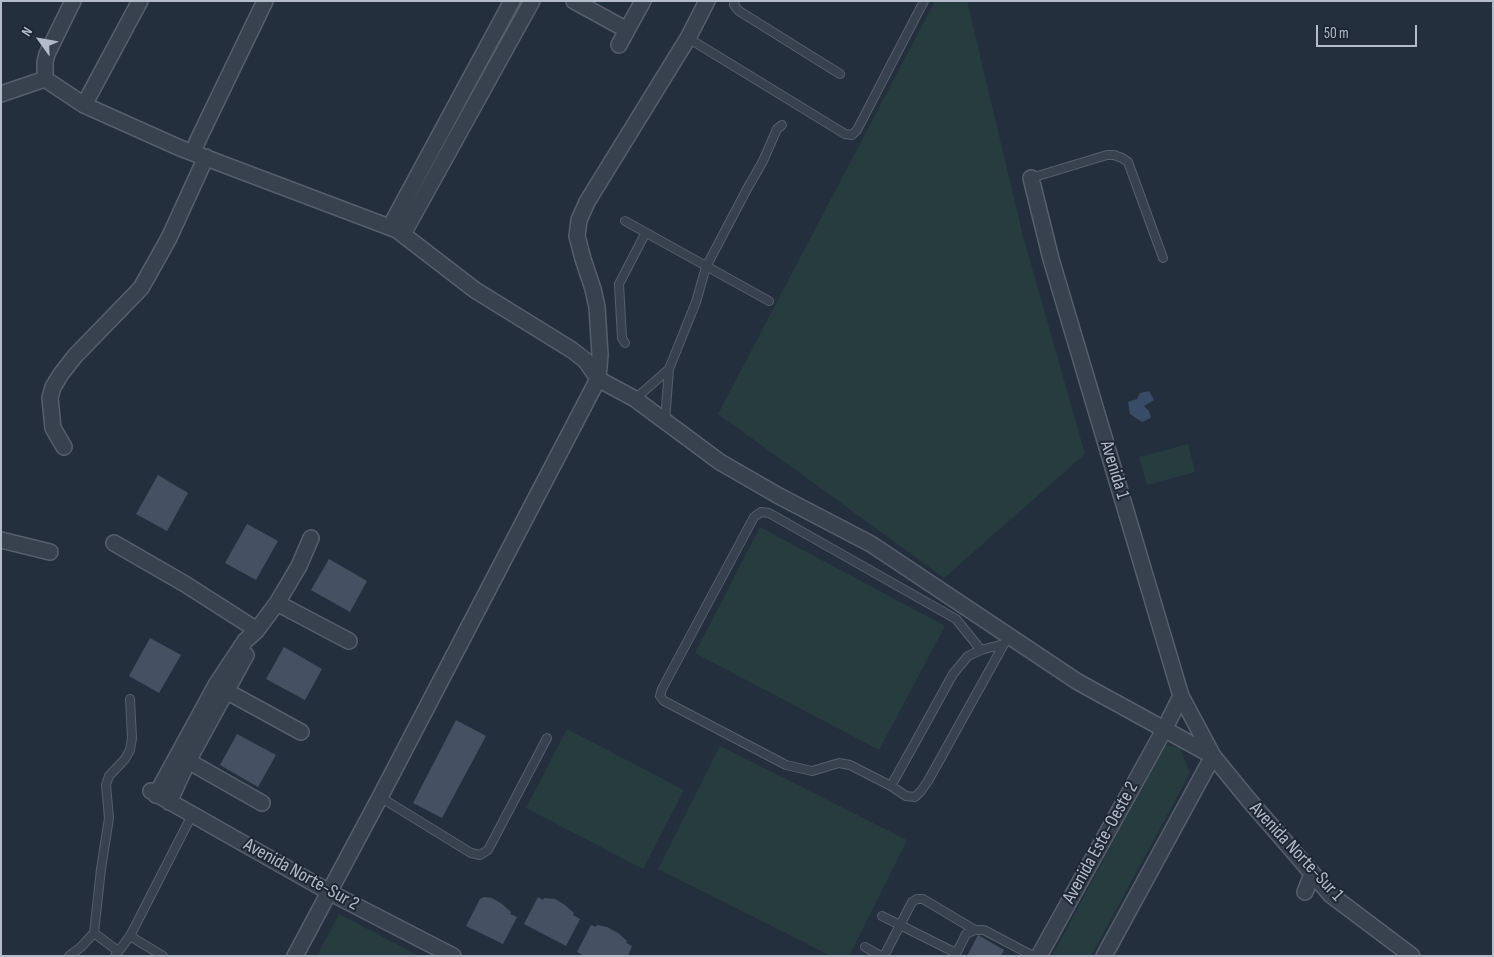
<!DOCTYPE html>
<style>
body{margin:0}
#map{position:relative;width:1494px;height:957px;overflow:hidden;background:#242f3e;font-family:"Sofia Sans Condensed",sans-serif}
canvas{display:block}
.frame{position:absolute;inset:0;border:2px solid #b4bcc9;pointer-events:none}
.north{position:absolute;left:15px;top:15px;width:50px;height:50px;-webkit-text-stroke:4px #1d2633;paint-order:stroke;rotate:302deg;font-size:14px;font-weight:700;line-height:20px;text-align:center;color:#b4bcc9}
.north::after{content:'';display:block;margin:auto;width:18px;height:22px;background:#b4bcc9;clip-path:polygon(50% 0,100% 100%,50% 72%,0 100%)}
.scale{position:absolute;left:1316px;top:25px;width:101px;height:22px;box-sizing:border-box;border:2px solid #b4bcc9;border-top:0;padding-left:6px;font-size:15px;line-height:18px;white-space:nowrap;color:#b4bcc9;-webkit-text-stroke:4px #1d2633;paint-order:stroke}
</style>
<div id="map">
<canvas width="1494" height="957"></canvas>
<div class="frame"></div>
<div class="north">N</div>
<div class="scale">50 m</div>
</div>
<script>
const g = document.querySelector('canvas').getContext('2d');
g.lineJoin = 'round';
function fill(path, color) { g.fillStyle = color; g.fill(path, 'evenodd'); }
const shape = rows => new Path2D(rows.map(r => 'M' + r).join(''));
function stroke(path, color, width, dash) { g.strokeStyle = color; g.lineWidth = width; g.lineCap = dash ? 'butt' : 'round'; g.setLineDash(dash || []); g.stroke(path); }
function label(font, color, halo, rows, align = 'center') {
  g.font = font + ' "Sofia Sans Condensed",sans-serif'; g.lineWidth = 4; g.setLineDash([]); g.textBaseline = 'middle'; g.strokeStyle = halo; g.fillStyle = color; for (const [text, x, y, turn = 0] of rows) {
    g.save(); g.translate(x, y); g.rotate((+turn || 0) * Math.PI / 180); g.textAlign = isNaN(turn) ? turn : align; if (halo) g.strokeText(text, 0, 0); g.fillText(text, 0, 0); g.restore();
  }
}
fill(shape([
 [935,1,967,1,1023,236,1085,454,944,578,793,468,718,414],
 [1188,444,1195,472,1147,485,1139,457],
 [760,527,945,626,879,750,695,653],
 [567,729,684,790,643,869,526,808],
 [1165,745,1180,748,1190,773,1091,956,1052,956],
 [720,746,907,840,849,956,831,956,658,869],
 [339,914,419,956,317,956]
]), '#263c3f');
fill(shape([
 [1149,391,1154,400,1144,406,1149,411,1151,418,1142,422,1130,414,1128,402,1137,399,1140,393]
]), '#394c67');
fill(shape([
 [158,475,188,493,167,531,136,514],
 [247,524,278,541,256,580,225,563],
 [329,559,367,581,350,612,311,590],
 [150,638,181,655,159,693,129,676],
 [284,647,322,669,305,700,266,679],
 [456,720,486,736,442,818,413,803],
 [237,734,276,755,258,787,220,765],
 [484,897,492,898,502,904,511,912,510,914,517,917,503,944,466,926,480,899],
 [538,897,543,900,544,898,555,899,565,905,574,913,573,915,580,919,566,946,524,924],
 [591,925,596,927,597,925,607,927,618,933,627,941,626,943,632,946,628,956,584,956,577,952],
 [978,935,1004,950,1001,956,967,956]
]), '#455162');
const lane = shape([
 [735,1,734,5,739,11,840,74],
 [688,38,845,134,852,135,857,130,924,1],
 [1031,178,1107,155,1114,155,1122,158,1128,162,1163,258],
 [625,221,769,301],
 [625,343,622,338,619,284,645,234],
 [635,399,669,369],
 [665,421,669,369,696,302,706,267,747,189,763,161,777,129,782,125],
 [981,650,956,619,769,513,761,512,754,517,662,689,660,696,664,701,786,765,812,771,839,763,850,765,891,786,953,674,968,656,981,650,1004,644,1010,636],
 [891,786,906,796,915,797,921,791,928,781,1004,644],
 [380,797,471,853,480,855,488,850,547,738],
 [882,916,956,953],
 [130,936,163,956],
 [865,947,881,956],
 [118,951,94,933,101,869,109,818,106,785,109,776,125,759,130,750,132,738,130,699],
 [69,956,81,947,94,933],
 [115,956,130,936,192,815],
 [884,956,912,902,917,899,923,899,975,930],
 [955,956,966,934,975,930,984,930,1033,956]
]);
const street = shape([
 [574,1,627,30,643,1],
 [619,45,627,30],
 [45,79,45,62,47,54,73,1],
 [1,94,45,79,84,105,180,148,397,230,475,290,572,350,586,361,598,379,635,399,720,462,779,496,871,544,1078,682,1213,756],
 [84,105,140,1],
 [194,153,197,142,265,1],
 [1031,178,1051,259,1181,696,1213,756,1248,799,1331,895,1412,956],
 [390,227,512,1],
 [403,234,532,1],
 [64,447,53,428,50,398,53,387,61,374,75,356,141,288,169,238,206,157],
 [1,540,50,552],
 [114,543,185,584,257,630],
 [277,603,349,641],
 [217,686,301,732],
 [181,757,262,803],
 [151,791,329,892,453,956],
 [156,795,216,685,245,641,257,630,277,603,299,566,311,538],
 [169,802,188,761,246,655],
 [1305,892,1312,874],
 [295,956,380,797,598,379,600,355,597,307,593,289,583,259,577,236,579,220,587,202,688,38,707,1],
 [1039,956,1164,730,1181,696],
 [1104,956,1213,756]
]);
stroke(lane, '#565f6c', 10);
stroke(street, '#565f6c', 18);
stroke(lane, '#38414e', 8);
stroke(street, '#38414e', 15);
label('19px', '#b4bcc9', '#1d2633', [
 ["Avenida 1",1114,470,73],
 ["Avenida Este-Oeste 2",1101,843,-61],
 ["Avenida Norte-Sur 1",1296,852,47],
 ["Avenida Norte-Sur 2",301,875,29]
]);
</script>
